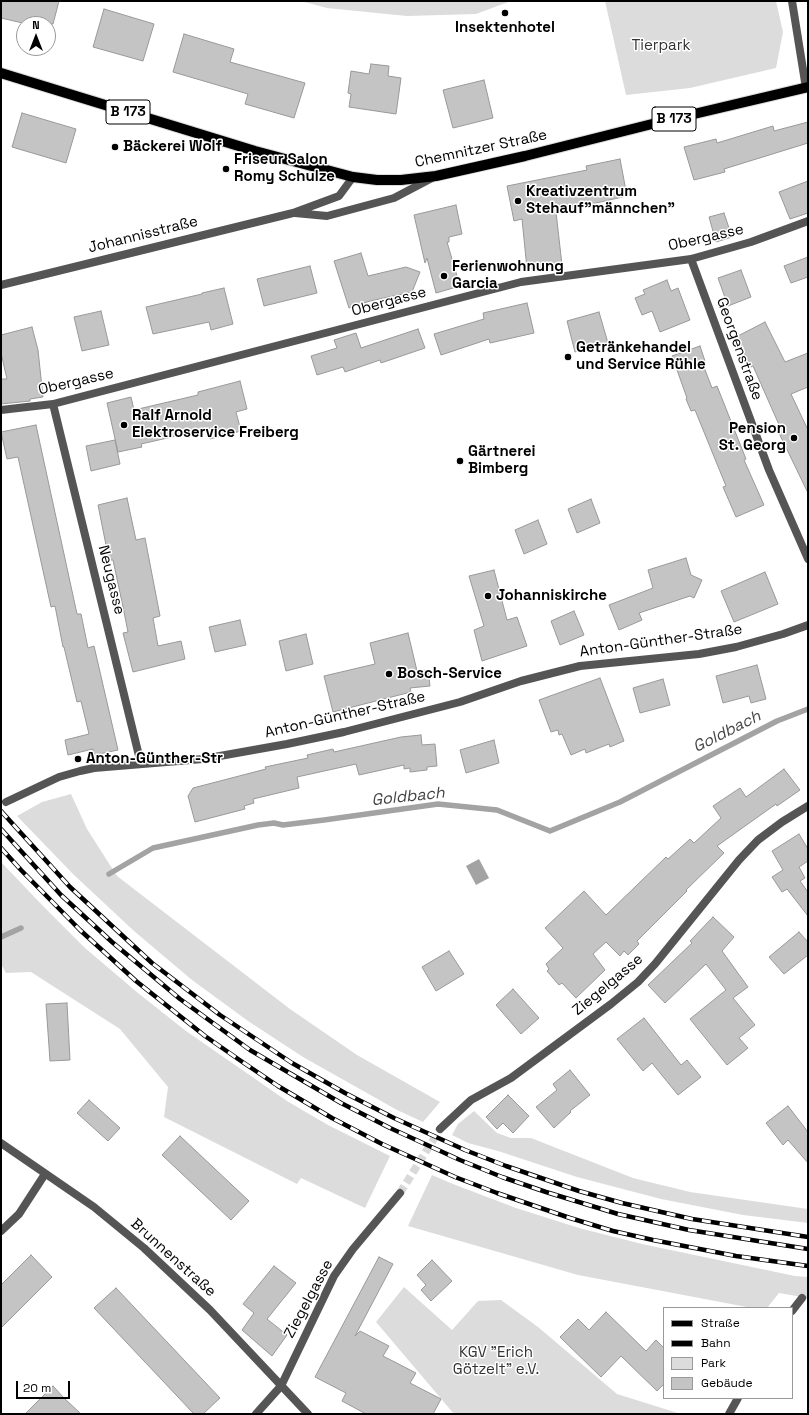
<!DOCTYPE html>
<meta charset="utf-8">
<style>
body{margin:0}
#map{position:relative;width:809px;height:1415px;overflow:hidden;background:#fff;font-family:"Space Grotesk",sans-serif}
canvas{display:block}
.frame{position:absolute;inset:0;border:2px solid #000;pointer-events:none}
.legend{position:absolute;left:663px;top:1307px;width:130px;height:92px;box-sizing:border-box;background:#fff;border:1px solid #999;margin:0;padding:5px 7px;list-style:none;font-size:12px;color:#000}
.legend li{display:flex;align-items:center;gap:8px;height:20px}
.legend b{width:20px;border:1px solid #999}
.north{position:absolute;left:16px;top:16px;width:40px;height:40px;box-sizing:border-box;background:#fff;border:1px solid #999;border-radius:50%;rotate:0deg;font-size:11px;font-weight:700;line-height:16px;text-align:center;color:#000}
.north::after{content:'';display:block;margin:auto;width:14px;height:18px;background:#000;clip-path:polygon(50% 0,100% 100%,50% 72%,0 100%)}
.scale{position:absolute;left:16px;top:1381px;width:54px;height:18px;box-sizing:border-box;border:2px solid #000;border-top:0;padding-left:5px;font-size:12px;line-height:14px;white-space:nowrap;color:#000;-webkit-text-stroke:3px #fff;paint-order:stroke}
</style>
<div id="map">
<canvas width="809" height="1415"></canvas>
<div class="frame"></div>
<ul class="legend">
<li><b style="height:5px;background:#000"></b>Straße</li>
<li><b style="height:5px;background:#000"></b>Bahn</li>
<li><b style="height:11px;background:#dcdcdc"></b>Park</li>
<li><b style="height:11px;background:#c4c4c4"></b>Gebäude</li>
</ul>
<div class="north">N</div>
<div class="scale">20 m</div>
</div>
<script>
const g = document.querySelector('canvas').getContext('2d');
g.lineJoin = 'round';
function fill(path, color) { g.fillStyle = color; g.fill(path, 'evenodd'); }
const shape = rows => new Path2D(rows.map(r => 'M' + r).join(''));
function stroke(path, color, width, dash) { g.strokeStyle = color; g.lineWidth = width; g.lineCap = dash ? 'butt' : 'round'; g.setLineDash(dash || []); g.stroke(path); }
function label(font, color, halo, rows, align = 'center') {
  g.font = font + ' "Space Grotesk",sans-serif'; g.lineWidth = 3; g.setLineDash([]); g.textBaseline = 'middle'; g.strokeStyle = halo; g.fillStyle = color; for (const [text, x, y, turn = 0] of rows) {
    g.save(); g.translate(x, y); g.rotate((+turn || 0) * Math.PI / 180); g.textAlign = isNaN(turn) ? turn : align; if (halo) g.strokeText(text, 0, 0); g.fillText(text, 0, 0); g.restore();
  }
}
fill(shape([
 [301,1,511,1,476,14,407,16,327,8],
 [605,1,776,1,783,32,776,68,690,88,626,95],
 [71,794,87,829,117,876,290,1009,357,1055,440,1102,423,1122,397,1110,303,1057,248,1021,192,980,134,931,74,875,17,816,42,802],
 [1,862,44,907,85,948,138,993,186,1031,287,1101,328,1125,390,1156,365,1208,301,1178,297,1184,164,1117,168,1087,120,1029,31,972,6,973,1,964],
 [474,1111,497,1133,511,1138,531,1138,633,1178,690,1192,808,1209,808,1223,743,1215,661,1199,577,1177,498,1151,468,1143,452,1135,458,1124],
 [432,1175,453,1184,516,1208,579,1228,642,1244,795,1276,808,1277,808,1298,779,1293,767,1308,752,1308,578,1275,408,1226],
 [404,1287,452,1330,478,1301,501,1300,538,1327,617,1394,681,1414,454,1414,376,1322]
]), '#dcdcdc');
fill(shape([
 [479,859,489,878,476,885,466,866]
]), '#a3a3a3');
stroke(shape([
 [109,874,153,848,258,825,274,823,283,825,324,820,438,804,497,810,550,831,620,802,777,721,808,709],
 [1,937,21,928]
]), '#a3a3a3', 5.5);
const building = shape([
 [1,1,59,1,53,24,27,24,1,18,1,1],
 [104,9,154,24,143,61,93,47,104,9],
 [184,34,234,49,230,62,305,83,294,118,245,104,248,94,173,72,184,34],
 [371,64,389,66,388,76,401,78,396,114,349,107,351,94,348,93,351,71,369,74,371,64],
 [484,80,493,118,453,128,443,90,484,80],
 [22,113,76,129,66,163,12,147,22,113],
 [808,122,808,143,724,169,725,172,694,180,684,147,716,139,717,143,773,126,774,131,808,122],
 [620,159,627,196,556,212,562,265,527,269,522,219,514,221,507,186,587,170,586,166,620,159],
 [808,181,808,213,790,219,779,192,808,181],
 [456,205,462,234,449,237,449,242,447,242,460,286,436,293,427,258,425,263,414,215,456,205],
 [724,213,732,237,716,242,709,217,724,213],
 [361,253,368,276,406,267,420,272,412,292,370,301,349,308,334,261,361,253],
 [808,257,808,277,791,283,784,266,808,257],
 [310,266,317,293,264,306,257,279,310,266],
 [741,270,751,297,728,306,718,278,741,270],
 [667,280,671,291,678,288,690,320,660,332,652,311,642,315,635,298,645,294,643,290,667,280],
 [224,288,233,324,211,330,209,322,153,334,146,307,202,294,202,293,224,288],
 [527,303,534,333,490,343,489,339,441,355,434,334,484,319,483,313,527,303],
 [101,311,109,345,82,351,74,317,101,311],
 [599,312,608,343,575,352,567,321,599,312],
 [765,322,785,362,808,353,808,387,791,394,808,430,808,493,777,429,780,427,753,366,751,367,736,337,765,322],
 [32,327,38,350,43,397,30,399,30,401,1,404,1,379,7,379,1,353,1,335,32,327],
 [418,329,425,348,381,363,380,360,345,372,343,367,317,375,311,356,337,348,334,340,356,333,361,348,418,329],
 [700,346,705,361,702,362,712,388,717,386,746,459,744,460,764,505,736,517,723,487,726,486,695,410,691,411,686,399,687,398,672,356,700,346],
 [240,381,247,409,236,412,241,431,210,439,207,429,141,444,142,447,118,452,107,403,131,397,134,410,198,395,198,392,240,381],
 [36,425,77,614,81,614,88,648,94,646,118,750,94,755,93,749,68,755,65,740,89,734,81,701,77,702,64,647,63,647,55,606,51,607,18,457,7,459,1,432,36,425],
 [115,440,120,464,91,471,86,446,115,440],
 [127,498,136,540,145,538,160,616,153,618,158,646,181,641,185,659,133,672,123,633,128,632,123,607,113,560,109,560,98,505,127,498],
 [591,499,600,523,577,533,568,509,591,499],
 [538,520,547,544,524,554,515,530,538,520],
 [686,558,691,575,702,580,694,598,690,596,639,613,642,620,619,630,609,605,653,588,648,570,686,558],
 [494,570,507,620,517,617,527,646,482,661,474,630,484,626,469,576,494,570],
 [765,572,778,604,734,622,721,591,765,572],
 [574,611,584,635,560,645,551,621,574,611],
 [240,620,246,645,215,652,209,627,240,620],
 [408,633,417,671,428,670,430,686,410,688,411,692,333,712,324,676,375,664,370,643,408,633],
 [306,634,313,664,286,671,279,641,306,634],
 [757,665,766,699,751,703,749,696,723,703,716,676,757,665],
 [600,678,624,741,610,747,609,744,586,753,585,749,571,755,562,734,559,735,558,730,551,732,539,700,600,678],
 [663,679,670,705,640,713,633,688,663,679],
 [421,735,422,745,435,744,437,766,427,767,427,770,410,772,410,768,404,769,404,765,359,775,356,764,297,777,299,788,253,799,254,803,244,806,245,809,195,822,188,796,193,788,266,769,265,767,308,758,307,755,333,749,334,752,401,737,421,735],
 [494,740,499,763,466,773,460,750,494,740],
 [784,769,800,790,777,806,776,804,717,846,724,853,686,890,687,891,637,941,639,944,628,955,624,951,620,956,606,942,593,954,605,970,576,998,562,983,559,985,547,971,549,969,546,964,563,948,545,928,584,891,606,915,666,857,668,859,690,839,694,843,721,818,713,806,740,788,746,797,784,769],
 [799,834,808,849,808,861,799,867,805,878,800,881,808,892,808,916,787,889,782,892,772,877,783,870,772,851,799,834],
 [713,917,734,937,722,951,748,987,733,998,755,1025,739,1038,748,1048,727,1065,690,1019,726,990,706,964,665,1003,648,985,692,943,690,941,713,917],
 [799,932,808,942,808,955,784,974,769,957,799,932],
 [449,951,464,974,436,991,422,967,449,951],
 [513,989,539,1018,521,1034,496,1005,513,989],
 [67,1003,70,1060,50,1061,46,1004,67,1003],
 [644,1018,681,1065,687,1060,701,1077,678,1095,652,1063,643,1071,617,1039,644,1018],
 [570,1070,590,1095,570,1111,571,1112,554,1128,536,1107,557,1090,553,1084,570,1070],
 [508,1095,529,1116,513,1133,503,1123,497,1129,486,1117,508,1095],
 [89,1100,120,1128,108,1141,77,1113,89,1100],
 [788,1106,808,1132,808,1163,788,1140,783,1145,766,1123,788,1106],
 [180,1136,249,1201,231,1220,162,1155,180,1136],
 [31,1255,52,1277,1,1328,1,1285,31,1255],
 [379,1257,393,1264,355,1336,360,1331,389,1346,383,1356,416,1373,410,1383,441,1399,433,1414,366,1414,342,1401,346,1393,315,1377,379,1257],
 [432,1260,452,1281,431,1301,421,1290,426,1285,417,1275,432,1260],
 [274,1266,296,1283,267,1319,287,1335,272,1356,242,1330,254,1313,243,1304,274,1266],
 [116,1288,220,1398,203,1414,194,1414,94,1308,116,1288],
 [606,1312,646,1351,656,1340,664,1348,664,1384,657,1391,621,1356,601,1377,560,1337,578,1319,589,1330,606,1312],
 [53,1386,64,1398,81,1414,25,1414,53,1386]
]);
fill(building, '#c4c4c4');
stroke(building, '#999', 1);
stroke(shape([
 [400,1193,440,1129],
 [802,1298,808,1290]
]), '#d9d9d9', 8, [8, 4]);
const primary = shape([
 [1,73,255,151,353,177,377,180,401,180,436,176,525,156,660,122,808,87]
]);
stroke(primary, '#dbdbdb', 12);
stroke(shape([
 [792,1,806,88],
 [295,213,327,216,394,198,432,178],
 [691,259,769,470,808,559],
 [1,285,293,213,339,196,353,177],
 [53,404,141,764],
 [1,410,53,404,521,282,691,259,751,242,808,221],
 [6,802,59,777,80,771,94,768,203,759,287,744,344,732,460,702,521,681,580,666,699,654,736,647,783,634,808,625],
 [440,1129,471,1100,511,1078,611,1004,638,982,655,964,739,860,758,840,782,822,808,806],
 [1,1143,94,1207,144,1248,210,1310,308,1414],
 [1,1231,19,1214,45,1174],
 [792,1311,802,1298],
 [256,1414,281,1386,334,1276,353,1249,400,1193],
 [729,1414,738,1398]
]), '#555', 8);
stroke(primary, '#000', 10);
const rail = shape([
 [1,811,70,887,152,963,220,1015,292,1063,345,1093,394,1118,465,1150,506,1166,579,1191,622,1203,692,1219,808,1237],
 [1,829,61,895,112,942,180,999,250,1050,341,1103,390,1128,460,1160,502,1177,546,1192,618,1214,689,1230,808,1249],
 [1,848,21,870,80,930,136,981,205,1036,241,1061,278,1086,332,1118,382,1144,455,1177,497,1193,570,1218,613,1231,653,1240,736,1256,808,1266]
]);
stroke(rail, '#000', 4.5);
stroke(rail, '#fff', 3, [9]);
for (const [x, y, r, color] of [
 [505,13,4,"#000"],
 [115,147,4,"#000"],
 [226,169,4,"#000"],
 [518,201,4,"#000"],
 [444,276,4,"#000"],
 [568,357,4,"#000"],
 [124,425,4,"#000"],
 [794,438,4,"#000"],
 [460,461,4,"#000"],
 [488,596,4,"#000"],
 [389,674,4,"#000"],
 [78,759,4,"#000"]
]) { const dot = new Path2D(); dot.arc(x, y, r, 0, 2 * Math.PI); g.fillStyle = color; g.fill(dot); stroke(dot, '#fff', 1.5); }
for (const [x, y, w] of [
 [128,112,44],
 [674,119,44]
]) { const box = new Path2D(); box.roundRect(x - w / 2, y - 12, w, 24, 3); g.fillStyle = '#fff'; g.fill(box); stroke(box, '#000', 1); }
label('bold 14px', '#000', null, [
 ["B 173",128,112],
 ["B 173",674,119]
]);
label('bold 15px', '#000', '#fff', [
 ["Insektenhotel",505,28,"center"],
 ["Bäckerei Wolf",123,147],
 ["Friseur Salon",234,160],
 ["Romy Schulze",234,177],
 ["Kreativzentrum",526,192],
 ["Stehauf\"männchen\"",526,209],
 ["Ferienwohnung",452,267],
 ["Garcia",452,284],
 ["Getränkehandel",576,348],
 ["und Service Rühle",576,365],
 ["Ralf Arnold",132,416],
 ["Elektroservice Freiberg",132,433],
 ["Pension",786,429,"right"],
 ["St. Georg",786,446,"right"],
 ["Gärtnerei",468,452],
 ["Bimberg",468,469],
 ["Johanniskirche",496,596],
 ["Bosch-Service",397,674],
 ["Anton-Günther-Str",86,759]
], 'left');
label('15px', '#333', '#fff', [
 ["Tierpark",661,46],
 ["KGV \"Erich",496,1353],
 ["Götzelt\" e.V.",496,1370]
]);
label('15px', '#000', '#fff', [
 ["Chemnitzer Straße",481,149,-12],
 ["Johannisstraße",143,235,-14],
 ["Obergasse",706,238,-13],
 ["Obergasse",389,302,-15],
 ["Georgenstraße",739,349,70],
 ["Obergasse",76,382,-13],
 ["Neugasse",111,580,76],
 ["Anton-Günther-Straße",661,641,-8],
 ["Anton-Günther-Straße",345,715,-13],
 ["Ziegelgasse",608,985,-40],
 ["Brunnenstraße",173,1258,42],
 ["Ziegelgasse",309,1299,-62]
]);
label('italic 16px', '#444', '#fff', [
 ["Goldbach",727,732,-27],
 ["Goldbach",408,797,-6]
]);
</script>
